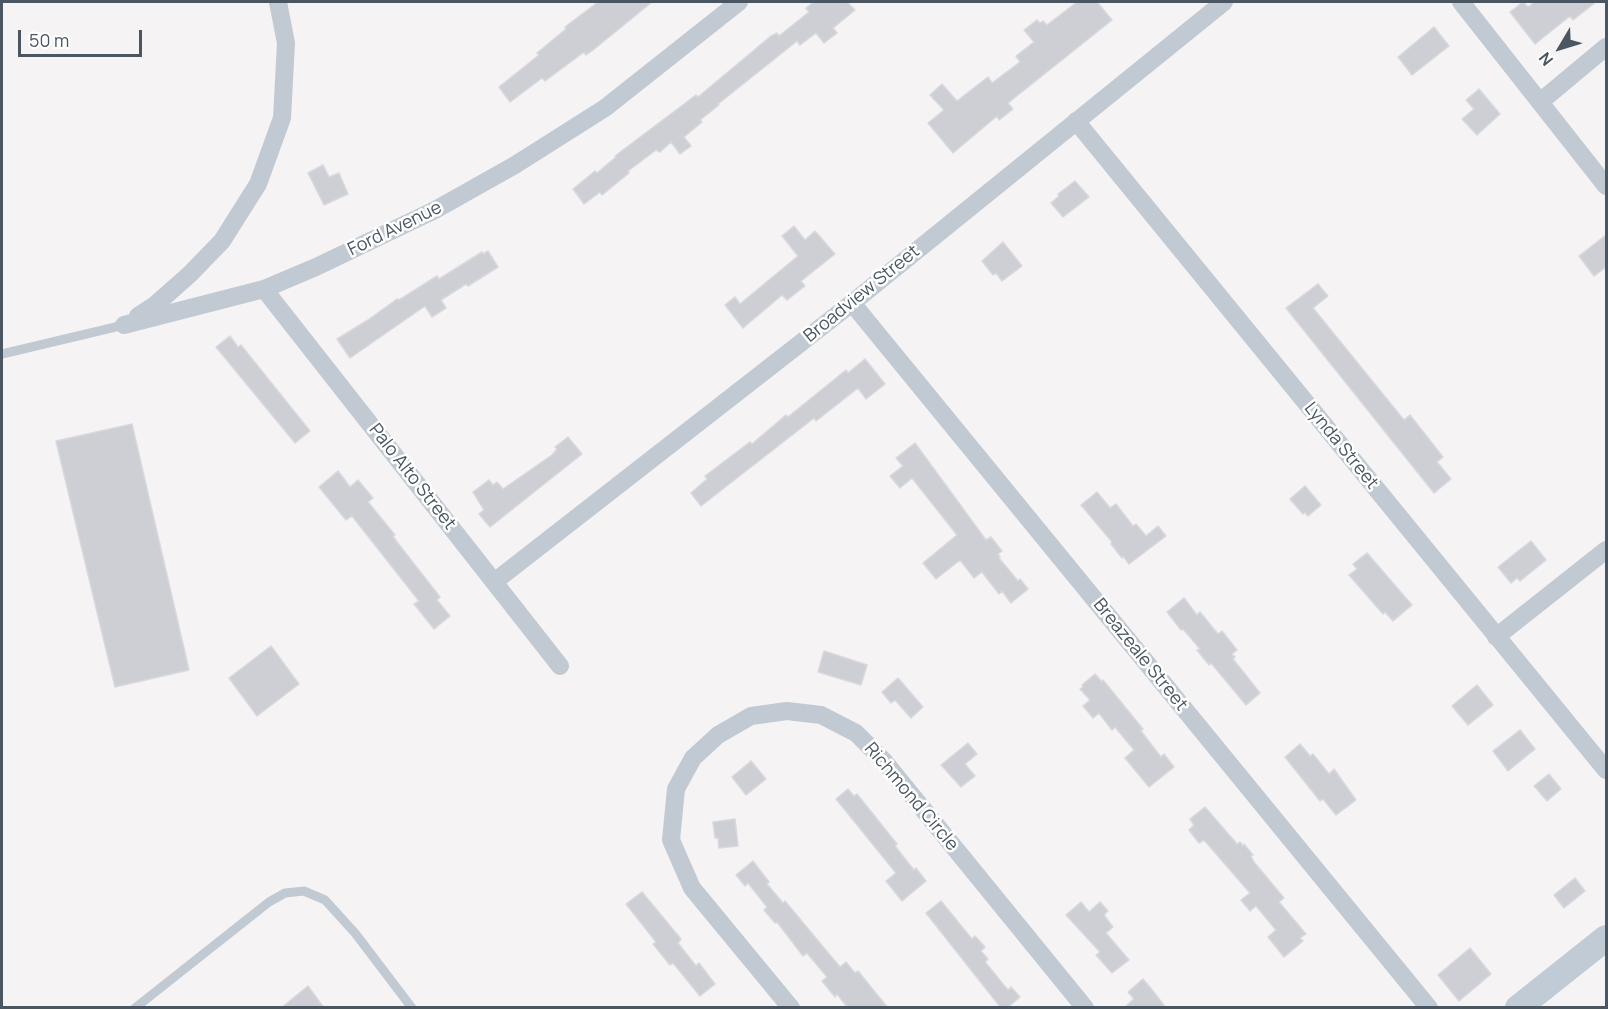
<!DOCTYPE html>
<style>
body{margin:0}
#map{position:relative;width:1608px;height:1009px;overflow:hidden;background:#f5f3f3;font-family:Manrope,sans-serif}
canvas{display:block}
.frame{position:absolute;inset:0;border:3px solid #4a5661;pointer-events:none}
.north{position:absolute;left:1530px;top:18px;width:60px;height:60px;-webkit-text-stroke:4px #fff;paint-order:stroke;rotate:232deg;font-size:16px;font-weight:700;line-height:24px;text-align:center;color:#4a5661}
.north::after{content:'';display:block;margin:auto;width:21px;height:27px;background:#4a5661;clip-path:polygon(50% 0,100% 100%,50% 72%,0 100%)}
.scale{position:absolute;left:18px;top:30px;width:124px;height:27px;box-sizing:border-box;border:3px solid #4a5661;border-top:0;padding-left:8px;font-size:18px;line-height:21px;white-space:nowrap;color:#4a5661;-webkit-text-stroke:4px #fff;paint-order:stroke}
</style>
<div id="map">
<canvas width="1608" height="1009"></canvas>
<div class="frame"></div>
<div class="north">N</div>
<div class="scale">50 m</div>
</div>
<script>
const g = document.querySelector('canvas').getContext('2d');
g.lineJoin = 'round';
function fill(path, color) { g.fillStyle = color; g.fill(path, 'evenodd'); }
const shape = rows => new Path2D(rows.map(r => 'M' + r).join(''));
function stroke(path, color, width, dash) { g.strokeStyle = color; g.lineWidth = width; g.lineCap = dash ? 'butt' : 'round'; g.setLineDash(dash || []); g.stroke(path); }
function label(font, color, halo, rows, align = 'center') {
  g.font = font + ' Manrope,sans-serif'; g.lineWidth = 5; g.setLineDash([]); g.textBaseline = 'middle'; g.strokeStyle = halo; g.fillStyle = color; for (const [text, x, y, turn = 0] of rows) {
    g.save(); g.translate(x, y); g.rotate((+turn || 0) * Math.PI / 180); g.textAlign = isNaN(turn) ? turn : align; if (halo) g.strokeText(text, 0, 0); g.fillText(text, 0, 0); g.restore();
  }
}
const building = shape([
 [598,2,652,2,593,50,586,55,584,52,545,81,542,78,510,102,499,87,539,55,537,53,566,29,565,27,598,2],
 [814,2,847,2,855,10,833,28,837,33,824,43,816,33,800,45,797,41,718,104,719,105,700,120,702,122,684,137,691,146,680,154,671,142,660,152,656,150,628,171,629,173,602,195,600,192,584,204,573,189,595,171,597,173,616,157,615,156,696,95,698,97,771,36,777,33,779,36,809,12,806,8,814,2],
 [1077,2,1097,2,1112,20,1008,103,1013,109,999,120,997,116,953,153,928,123,944,110,930,95,942,84,957,101,988,77,992,83,1020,62,1016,56,1034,42,1024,30,1037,20,1040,23,1043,21,1047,25,1077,2],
 [1523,2,1528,7,1535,2,1596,2,1573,20,1570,16,1535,44,1510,12,1523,2],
 [1434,27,1449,46,1412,75,1398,57,1434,27],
 [1479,89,1500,114,1477,135,1462,119,1474,109,1466,100,1479,89],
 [323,165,329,177,339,173,348,194,324,205,308,173,323,165],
 [1075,181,1089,197,1063,217,1051,203,1059,196,1058,194,1075,181],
 [794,226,805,240,815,231,835,254,801,281,805,286,787,300,782,295,743,328,725,305,735,297,740,304,798,256,782,236,794,226],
 [1606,235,1606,267,1594,276,1579,256,1606,235],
 [1003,242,1022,266,1002,281,996,273,993,275,982,261,1003,242],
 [488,251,498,267,468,286,466,284,441,300,446,308,432,317,425,306,350,358,337,339,368,320,397,299,399,300,437,276,439,279,482,252,483,254,488,251],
 [1318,284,1328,296,1313,308,1404,420,1410,415,1443,457,1437,462,1451,479,1434,493,1286,308,1318,284],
 [230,336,238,347,241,345,310,431,295,443,216,347,230,336],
 [865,359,885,384,866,399,858,388,816,421,814,418,701,506,691,493,707,479,705,476,750,442,752,444,786,415,788,417,846,370,848,373,865,359],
 [132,424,189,670,115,687,56,441,132,424],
 [568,437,582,454,490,527,479,514,484,510,473,492,489,480,493,485,497,482,503,489,552,455,557,449,555,447,568,437],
 [915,443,986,540,991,537,1002,551,998,554,1000,557,999,558,1018,581,1020,579,1028,589,1011,603,1002,591,999,594,982,572,974,578,960,560,936,579,923,563,957,535,912,478,900,488,890,476,903,466,896,458,915,443],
 [338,471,350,487,358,480,373,498,368,502,395,535,393,536,397,542,440,597,437,600,450,616,434,629,414,604,419,601,352,516,346,520,319,487,338,471],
 [1305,486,1321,505,1308,516,1305,512,1303,514,1290,499,1305,486],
 [1097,492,1110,508,1116,504,1133,526,1136,524,1146,536,1158,526,1166,536,1129,564,1123,556,1122,558,1111,544,1112,542,1081,505,1097,492],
 [1531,541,1546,560,1520,581,1517,578,1511,583,1498,567,1531,541],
 [1367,553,1412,605,1393,621,1385,612,1383,614,1349,575,1357,569,1353,564,1367,553],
 [1184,598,1197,615,1200,612,1218,634,1222,631,1237,650,1232,654,1235,657,1233,659,1260,693,1246,705,1211,663,1209,665,1197,650,1200,649,1183,629,1181,630,1167,612,1184,598],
 [271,646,299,684,257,716,229,678,271,646],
 [824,651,867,665,861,685,818,672,824,651],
 [1095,674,1102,682,1103,680,1143,729,1141,731,1161,757,1164,754,1174,767,1149,787,1125,758,1134,750,1115,727,1112,730,1099,713,1093,718,1083,706,1090,700,1080,689,1083,687,1082,685,1095,674],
 [898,678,923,707,911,718,895,700,891,703,882,692,898,678],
 [1477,685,1493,705,1468,725,1452,706,1477,685],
 [1520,730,1535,749,1508,771,1493,751,1520,730],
 [968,743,977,754,965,764,975,776,961,787,941,765,968,743],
 [1300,744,1310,756,1313,754,1329,774,1334,769,1356,800,1336,815,1323,799,1320,801,1285,757,1300,744],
 [751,761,766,779,746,795,732,777,751,761],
 [1549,774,1561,789,1547,801,1534,786,1549,774],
 [848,789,854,796,857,794,897,844,895,846,914,870,916,868,926,881,902,901,886,881,896,873,836,799,848,789],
 [1205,807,1237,844,1240,842,1243,846,1244,844,1253,855,1251,856,1254,862,1284,898,1279,902,1306,934,1300,938,1303,941,1284,957,1268,937,1276,930,1256,906,1250,911,1241,900,1250,893,1204,840,1199,843,1189,830,1194,825,1190,819,1205,807],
 [735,819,738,846,719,848,718,838,715,838,713,822,735,819],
 [753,861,769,882,767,884,783,903,785,901,840,967,846,962,855,973,858,971,888,1008,848,1008,837,994,835,997,822,981,827,977,807,953,803,956,777,922,775,923,764,910,767,907,748,883,745,886,736,875,753,861],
 [1575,878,1585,891,1564,908,1554,895,1575,878],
 [642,892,681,939,678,943,696,966,699,963,715,984,700,996,673,963,670,965,653,944,656,942,626,904,642,892],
 [941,901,972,939,975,936,985,947,981,951,988,959,985,962,1008,990,1011,987,1020,997,1007,1008,1001,1008,926,913,941,901],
 [1081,902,1089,912,1100,902,1108,911,1104,915,1113,927,1106,933,1129,960,1112,973,1096,955,1100,952,1066,915,1081,902],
 [1470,948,1491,974,1459,1001,1438,975,1470,948],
 [1143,979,1153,991,1166,1008,1124,1008,1134,999,1128,992,1143,979],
 [308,986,324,1008,281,1008,308,986]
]);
fill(building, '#cdcfd5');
stroke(building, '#d7d9de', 1.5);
stroke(shape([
 [2,354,124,325],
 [135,1008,269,902,285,893,304,891,325,900,355,933,412,1008]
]), '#c1cad2', 9);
stroke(shape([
 [1461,2,1606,186],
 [1540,102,1606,47],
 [1076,121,1606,770],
 [264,289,560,666],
 [852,303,1429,1008],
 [138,316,155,305,190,274,222,241,258,184,282,118,286,43,278,2],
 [124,325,264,289,316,267,435,210,515,165,605,108,739,2],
 [494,582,852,303,1224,2],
 [1496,637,1606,550],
 [791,1008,692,888,671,840,676,789,693,758,718,735,751,716,787,711,821,715,856,733,883,760,1085,1008]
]), '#c1cad2', 18);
stroke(shape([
 [1518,1008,1606,938]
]), '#c1cbd6', 26);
label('18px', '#4a5661', '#fff', [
 ["Ford Avenue",395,229,-26],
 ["Broadview Street",862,294,-39],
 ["Lynda Street",1341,446,51],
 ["Palo Alto Street",412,477,52],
 ["Breazeale Street",1140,655,51],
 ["Richmond Circle",911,797,50]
]);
</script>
